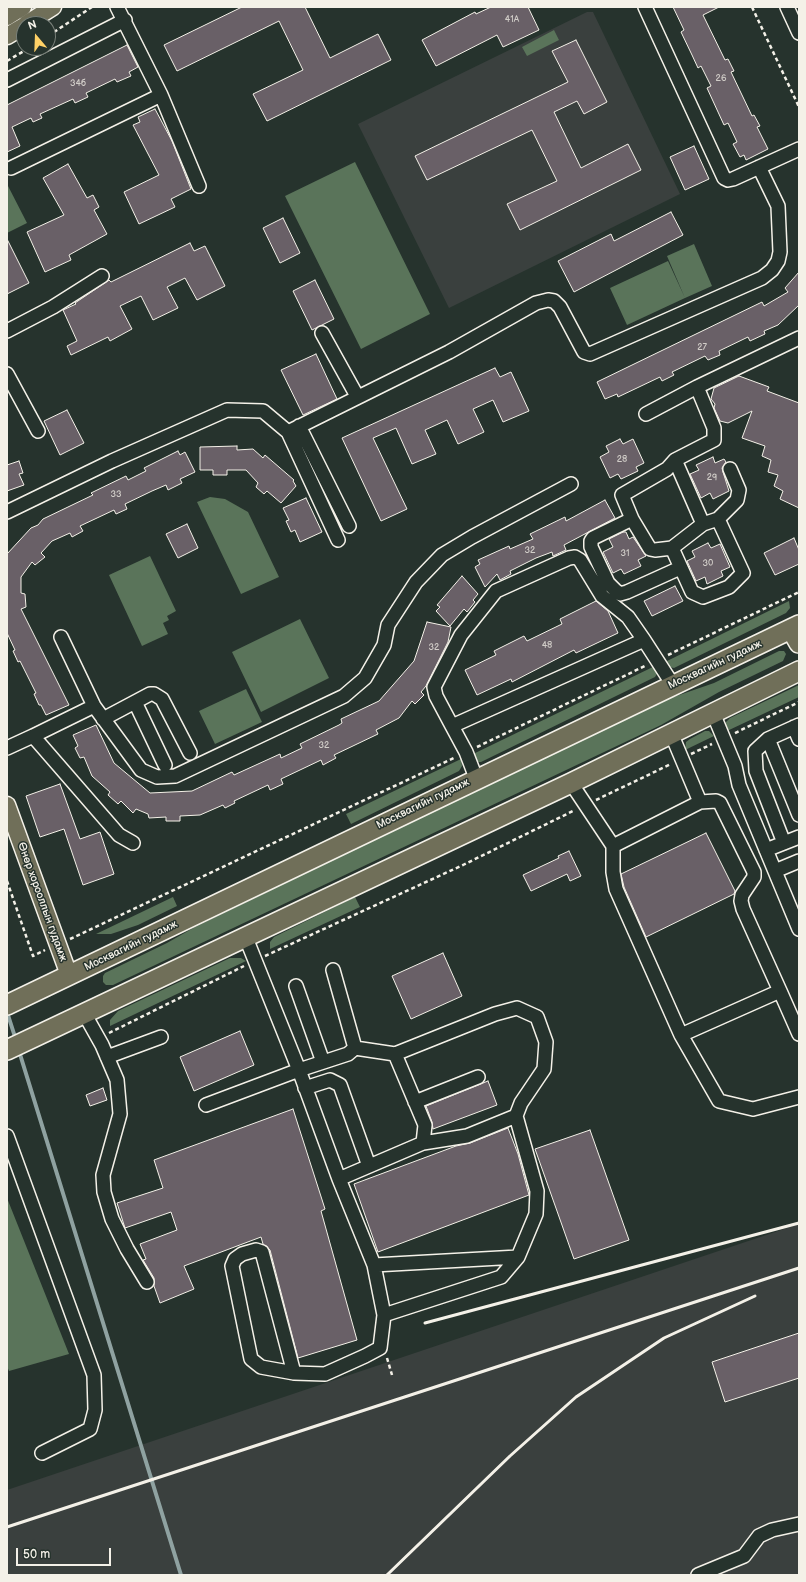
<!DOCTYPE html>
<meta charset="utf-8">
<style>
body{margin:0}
#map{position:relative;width:806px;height:1582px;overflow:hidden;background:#26332d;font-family:"Balsamiq Sans",sans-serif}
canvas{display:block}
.frame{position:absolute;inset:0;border:8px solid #f4f1e8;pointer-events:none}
.north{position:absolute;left:16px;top:16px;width:40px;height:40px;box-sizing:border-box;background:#26332d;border:1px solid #787f78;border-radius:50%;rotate:341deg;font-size:11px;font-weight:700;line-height:16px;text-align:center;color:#f4f1e8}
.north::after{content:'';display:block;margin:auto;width:14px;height:18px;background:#ffd166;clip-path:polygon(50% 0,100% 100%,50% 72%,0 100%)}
.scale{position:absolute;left:16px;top:1548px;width:95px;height:18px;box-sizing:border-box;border:2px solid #f4f1e8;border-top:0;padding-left:5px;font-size:12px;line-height:14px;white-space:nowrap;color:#f4f1e8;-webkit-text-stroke:3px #26332d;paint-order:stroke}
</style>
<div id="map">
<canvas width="806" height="1582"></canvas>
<div class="frame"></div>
<div class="north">N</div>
<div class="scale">50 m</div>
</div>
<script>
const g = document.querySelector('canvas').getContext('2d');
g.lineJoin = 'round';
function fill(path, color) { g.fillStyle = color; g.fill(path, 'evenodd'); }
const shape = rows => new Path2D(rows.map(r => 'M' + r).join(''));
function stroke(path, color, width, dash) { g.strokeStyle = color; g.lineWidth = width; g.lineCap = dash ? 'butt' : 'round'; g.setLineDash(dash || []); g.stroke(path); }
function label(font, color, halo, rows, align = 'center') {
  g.font = font + ' "Balsamiq Sans",sans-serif'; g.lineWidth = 3; g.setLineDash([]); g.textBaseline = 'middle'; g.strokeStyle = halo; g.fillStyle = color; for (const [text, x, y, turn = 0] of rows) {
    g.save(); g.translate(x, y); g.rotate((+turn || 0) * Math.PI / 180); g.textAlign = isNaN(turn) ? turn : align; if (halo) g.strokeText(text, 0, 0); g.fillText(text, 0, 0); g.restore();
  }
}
fill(shape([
 [587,12,593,12,680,194,449,308,358,124],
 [799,1224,799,1575,7,1575,7,1490]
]), '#3a403e');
fill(shape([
 [554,30,559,40,527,56,522,47],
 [355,162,430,314,361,349,285,196],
 [7,184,27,223,7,233],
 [694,244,712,286,685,298,667,256],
 [668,261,685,298,627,325,610,288],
 [210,497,225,499,248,512,279,577,241,594,197,502],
 [150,556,176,611,167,616,169,620,163,623,168,634,142,646,109,575],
 [789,601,790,608,786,613,674,668,669,667,665,662],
 [300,619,329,678,261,712,232,652],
 [779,651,784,651,786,654,783,661,719,692,661,725,113,985,106,985,103,982,103,976,105,973,167,943,195,927,659,702,714,683],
 [657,665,658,672,655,677,481,762,476,762,471,755],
 [799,685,799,697,727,731,725,723,730,718],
 [246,689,262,722,215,744,199,711],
 [705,731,709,731,714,736,685,750,686,742,690,739],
 [461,759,462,766,459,771,351,824,346,814],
 [173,897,177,906,138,925,111,934,96,934],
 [355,897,360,907,270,949,270,942,274,937],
 [230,958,241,958,246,961,110,1026,110,1020,118,1011],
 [7,1198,69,1354,9,1371,7,1366]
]), '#5a745a');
stroke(shape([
 [7,1012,16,1040],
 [19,1051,181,1575]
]), '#8fa2a1', 4);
const building = shape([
 [242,7,305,7,330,58,378,34,391,60,267,121,253,94,303,70,279,21,177,71,164,45,242,7],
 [491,7,528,7,539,30,503,47,497,35,436,66,422,40,475,12,476,14,491,7],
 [673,7,719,7,703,15,725,60,728,59,734,71,731,72,752,116,754,115,760,126,757,127,768,149,746,160,744,155,740,157,733,144,737,142,728,123,724,125,707,88,711,86,701,66,698,68,692,55,681,32,684,30,673,7],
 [576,40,607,102,584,114,577,101,554,112,581,168,628,144,641,170,520,230,507,204,557,181,532,130,427,180,415,156,568,82,552,51,576,40],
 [127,45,138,67,129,72,131,76,117,82,115,79,86,93,88,97,75,103,73,99,40,114,42,118,33,122,31,118,12,127,20,146,7,152,7,105,127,45],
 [155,109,172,141,191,189,171,199,175,207,139,224,124,192,159,175,133,125,140,122,138,117,155,109],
 [694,146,709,179,685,190,670,157,694,146],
 [68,164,87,198,93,195,99,207,94,210,107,234,69,255,71,260,45,272,27,232,64,215,43,178,68,164],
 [671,212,683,235,574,292,558,261,611,234,614,241,671,212],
 [283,218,300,253,280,263,263,228,283,218],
 [7,239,29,283,7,294,7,239],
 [190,243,194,251,205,246,225,286,197,300,185,278,167,287,178,308,153,320,141,296,120,306,132,329,110,341,108,337,71,355,67,346,77,341,63,310,76,304,75,303,109,280,111,282,190,243],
 [799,272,799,305,778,325,764,331,765,334,750,341,748,337,719,351,720,355,708,360,705,356,672,372,674,375,662,381,660,377,618,397,617,394,605,399,597,382,762,302,764,306,788,292,785,288,799,272],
 [315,280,334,319,312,330,293,291,315,280],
 [316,354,337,399,303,415,281,370,316,354],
 [495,368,500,377,511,372,529,411,503,422,493,400,473,409,484,432,458,444,447,420,425,430,436,454,412,464,396,428,373,438,407,509,381,521,342,438,495,368],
 [739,376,769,387,767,391,799,403,799,508,780,499,783,491,774,486,778,475,768,472,771,460,762,456,765,446,742,438,752,411,728,423,720,421,714,408,715,404,711,399,714,388,739,376],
 [67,410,84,443,60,455,44,421,67,410],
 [620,439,623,444,633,439,644,463,636,467,638,471,621,479,618,474,610,478,600,457,609,452,606,446,620,439],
 [237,446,237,450,253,449,263,458,265,455,294,480,293,481,296,486,281,503,267,491,264,494,256,487,258,483,246,470,227,470,227,475,213,475,213,470,200,470,200,447,237,446],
 [178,451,180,455,185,452,195,472,180,479,182,483,168,490,166,485,152,491,125,504,127,509,116,514,114,510,80,526,83,531,72,537,70,533,52,541,41,553,45,557,35,565,32,562,21,577,21,593,25,594,26,607,21,609,69,705,46,715,41,705,39,705,34,694,36,693,20,661,18,662,13,651,15,650,7,633,7,554,31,528,38,525,43,519,93,495,91,493,126,476,128,480,146,471,144,468,178,451],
 [713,457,715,463,724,459,726,462,722,468,723,472,729,491,713,499,710,493,701,498,690,474,699,470,696,465,713,457],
 [19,461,23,473,19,474,24,485,7,491,7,465,19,461],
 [306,498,322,532,300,542,295,530,291,532,286,521,289,520,283,508,306,498],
 [605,500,615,518,564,545,566,550,553,556,552,552,536,558,510,571,511,574,500,580,497,574,485,587,475,567,480,564,478,560,509,546,510,549,533,539,530,534,565,517,566,521,605,500],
 [187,524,198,548,178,558,166,534,187,524],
 [623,532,626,532,629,539,633,537,646,556,638,560,641,566,624,574,621,569,613,573,603,552,613,547,609,539,623,532],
 [794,538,799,550,799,564,775,575,764,553,794,538],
 [708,543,711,548,720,544,730,567,721,571,723,576,707,584,705,577,696,581,687,561,695,557,692,551,708,543],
 [462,576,478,594,473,600,475,602,467,612,464,609,450,626,436,611,440,607,437,605,462,576],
 [675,586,683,601,652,616,644,601,675,586],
 [596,601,608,611,618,633,576,653,574,650,512,682,511,679,477,695,465,670,496,655,494,651,524,636,527,641,562,624,560,619,596,601],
 [427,622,451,627,448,642,426,686,421,692,424,695,415,704,412,701,399,718,376,730,378,734,334,755,336,758,323,765,321,760,281,779,283,784,270,790,268,785,234,801,235,803,225,808,223,805,200,815,180,816,180,821,166,821,166,817,149,818,148,814,136,809,133,813,121,801,118,804,108,795,110,792,92,776,84,757,80,758,75,748,78,746,73,735,96,725,114,763,150,793,192,791,232,772,234,775,280,754,281,758,302,748,300,744,339,725,342,723,341,719,379,701,414,661,427,622],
 [60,784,80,839,100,832,114,874,83,885,64,829,40,837,26,796,60,784],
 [706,833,735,891,734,894,646,937,624,887,621,874,706,833],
 [569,851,581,876,570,881,567,874,531,891,523,875,559,858,558,856,569,851],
 [443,953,462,996,411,1019,392,976,443,953],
 [240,1031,254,1065,194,1091,180,1057,240,1031],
 [488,1081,497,1105,433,1129,432,1122,426,1106,488,1081],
 [103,1088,107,1100,90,1106,86,1095,103,1088],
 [293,1109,325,1209,321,1211,357,1340,298,1358,270,1250,263,1244,261,1237,184,1266,194,1289,160,1303,154,1286,154,1278,143,1260,146,1259,140,1244,177,1230,171,1212,125,1228,117,1203,163,1188,154,1160,293,1109],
 [508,1128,518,1154,529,1195,378,1252,354,1184,456,1146,470,1143,508,1128],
 [590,1130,629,1240,574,1259,535,1149,590,1130],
 [799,1333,799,1378,725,1402,712,1362,799,1333]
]);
fill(building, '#696067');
stroke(building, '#f4f1e8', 1);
const minor = shape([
 [645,7,724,178,728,180,733,179,799,149],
 [787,7,799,33],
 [7,80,125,20],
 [161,95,199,186],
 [11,168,161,95,117,7],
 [7,331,53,307,102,276],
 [322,333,357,396],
 [7,374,38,431],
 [646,414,697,387],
 [299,426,349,526],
 [288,432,449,352,536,303,548,300,554,301,560,307,584,352,590,354,762,278,772,270,778,261,780,252,778,206,759,167],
 [675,460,703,524,672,548,655,550,650,549,632,519,622,495,667,469,675,460,714,440,714,428,697,387,799,338],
 [7,512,112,461,227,410,263,411,288,432,338,540],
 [632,519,593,538,591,541,591,547,608,583,615,590,620,594,627,592,680,568],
 [718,519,737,500,739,490,730,469],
 [672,548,692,592,703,597,729,587,743,573,718,519,703,524],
 [61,637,94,706],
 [135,702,165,765],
 [713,713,735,766,739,785,799,929],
 [103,719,150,694,154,694,162,699,190,753],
 [452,726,436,696,434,687,461,635,496,591,569,558,575,557,580,560,602,596,628,617,644,640],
 [794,727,799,739],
 [33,736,94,706,141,770,157,777,175,776,344,696,365,678,384,645,388,625,416,582,442,555,472,537,571,484],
 [768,739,799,815],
 [7,748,33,736,119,835,133,843],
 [476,778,466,752,452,726,644,640,673,685],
 [571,783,613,846,700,802,671,733],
 [784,843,756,771,755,751,768,739,799,725],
 [613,846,613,872,616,889,681,1035,719,1101,753,1109,799,1097],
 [766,850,799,837],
 [775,871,799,861],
 [246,938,299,1070,339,1179,374,1265,384,1315,380,1348,365,1356,325,1374,294,1373,261,1367,251,1359,232,1266,235,1259,242,1254,256,1250,262,1252,294,1373],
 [296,986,323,1062],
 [780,991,799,1034],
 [84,1013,102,1045,117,1080,120,1114,103,1175,104,1192,112,1219,127,1249,147,1282],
 [681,1035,780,991,743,909,741,901,742,895,754,877,754,872,720,803,716,801,700,802],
 [355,1048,395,1054,495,1014,517,1008,537,1017,546,1042,544,1069,521,1103,516,1116,537,1191,536,1214,518,1257,501,1277,384,1315],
 [107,1057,161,1037],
 [305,1088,330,1080,340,1085,369,1166],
 [415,1102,478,1077],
 [206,1105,299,1070,348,1054,355,1048,333,970],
 [7,1136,94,1375,95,1410,90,1429,42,1453],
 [423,1143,467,1136,516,1116],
 [339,1179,423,1143,425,1125,395,1054],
 [374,1265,518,1257],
 [698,1575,744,1556,759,1536,772,1530,799,1524]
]);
const major = shape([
 [7,17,23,7],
 [26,24,53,7],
 [7,36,24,26],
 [7,805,69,975]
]);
const highway = shape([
 [791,629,799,643],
 [7,1005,799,625],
 [7,1050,571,783,799,671]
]);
stroke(minor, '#f4f1e8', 16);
stroke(major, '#f4f1e8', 19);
stroke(highway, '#f4f1e8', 22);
stroke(shape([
 [752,7,799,107],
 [48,36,92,7],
 [7,61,29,48],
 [668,655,799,592],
 [735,733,799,702],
 [477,747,647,665],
 [691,754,712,744],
 [596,800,671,764],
 [7,881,33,956,45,950],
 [70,939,456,757],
 [265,956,463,865,575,810],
 [109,1033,244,966],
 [387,1358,392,1375]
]), '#f4f1e8', 2.5, [4, 3]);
stroke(minor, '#26332d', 13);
stroke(major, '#706f59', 16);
stroke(highway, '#706f59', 19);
stroke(shape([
 [425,1323,799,1223],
 [7,1527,799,1268],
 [387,1575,510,1456,576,1397,664,1338,755,1296]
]), '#f4f1e8', 3);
label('9px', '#d1cdc8', null, [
 ["41А",512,20],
 ["26",721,79],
 ["34б",78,84],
 ["27",702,348],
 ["28",622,460],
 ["29",712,478],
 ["33",116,495],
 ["32",530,551],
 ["31",625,554],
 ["30",708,564],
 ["48",547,646],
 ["32",434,648],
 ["32",324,746]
]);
label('11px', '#f4f1e8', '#26332d', [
 ["Москвагийн гудамж",715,665,-25],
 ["Москвагийн гудамж",423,804,-26],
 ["Өнөр хорооллын гудамж",42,902,70],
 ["Москвагийн гудамж",131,946,-26]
]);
</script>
